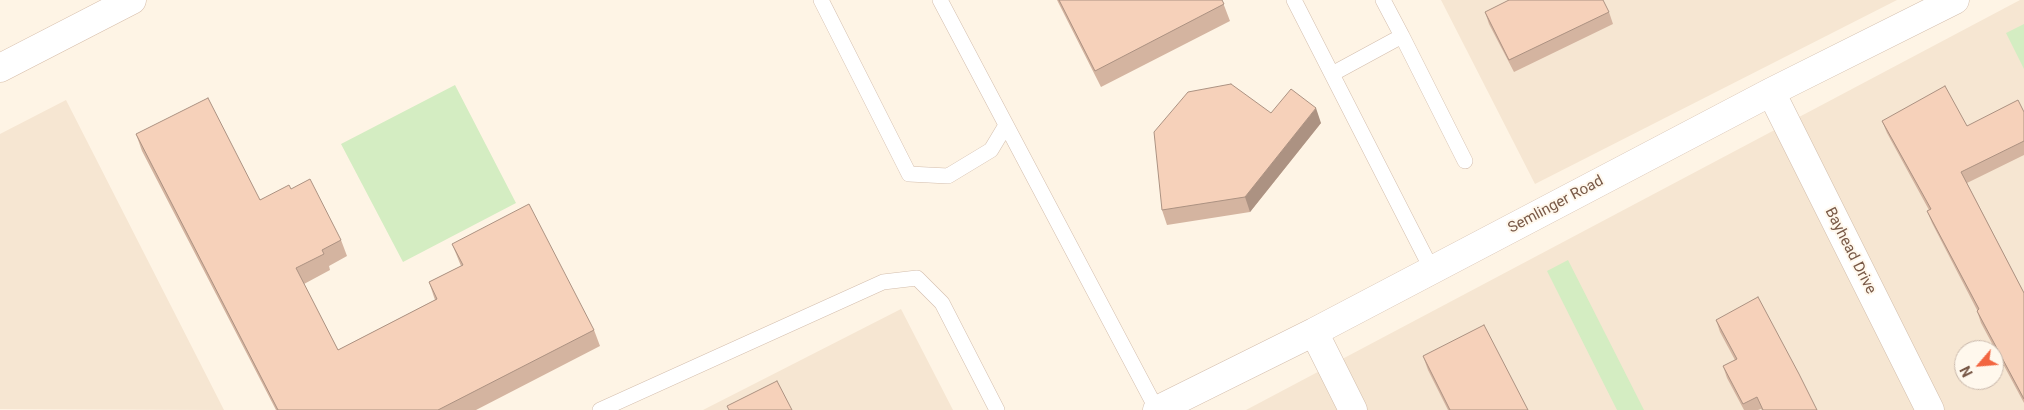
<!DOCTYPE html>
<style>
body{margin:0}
#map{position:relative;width:2024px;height:410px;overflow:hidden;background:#fef4e5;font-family:Roboto,sans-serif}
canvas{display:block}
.north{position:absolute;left:1954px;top:340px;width:50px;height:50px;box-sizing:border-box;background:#fff8ed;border:1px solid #c9b8ab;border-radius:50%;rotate:243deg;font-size:14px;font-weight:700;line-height:20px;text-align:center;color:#795947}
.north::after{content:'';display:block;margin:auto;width:18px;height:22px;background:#f26540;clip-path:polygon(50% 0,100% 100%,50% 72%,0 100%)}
</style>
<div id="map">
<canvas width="2024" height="410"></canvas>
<div class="north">N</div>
</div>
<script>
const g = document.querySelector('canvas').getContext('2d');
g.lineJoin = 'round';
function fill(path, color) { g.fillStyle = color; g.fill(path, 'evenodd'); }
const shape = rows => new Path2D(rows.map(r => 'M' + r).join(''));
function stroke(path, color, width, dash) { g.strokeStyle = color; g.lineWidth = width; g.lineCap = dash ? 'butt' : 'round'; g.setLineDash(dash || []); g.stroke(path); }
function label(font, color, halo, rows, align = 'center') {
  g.font = font + ' Roboto,sans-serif'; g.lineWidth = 4; g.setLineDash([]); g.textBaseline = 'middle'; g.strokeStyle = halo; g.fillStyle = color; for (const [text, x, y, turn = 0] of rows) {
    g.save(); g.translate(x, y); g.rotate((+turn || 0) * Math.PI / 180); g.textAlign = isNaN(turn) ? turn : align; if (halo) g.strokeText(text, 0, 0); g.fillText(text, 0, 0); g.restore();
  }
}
fill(shape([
 [1441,0,1897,0,1535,184],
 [2020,0,2024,0,2024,410,1246,410],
 [1964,350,1994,350,1994,380,1964,380],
 [66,100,224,410,0,409,0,134],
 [901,309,953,410,703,410]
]), '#f6e6d2');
fill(shape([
 [2024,24,2024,69,2006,33],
 [455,85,516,203,403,262,341,144],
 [1568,260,1644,410,1617,410,1547,271]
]), '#d4edc2');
const lane = shape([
 [821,0,909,174,948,176,991,150,1006,125],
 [940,0,1157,410],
 [1294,0,1432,270],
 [1402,36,1465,161],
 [1332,74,1402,36,1383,0],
 [600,410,883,282,917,278,942,303,997,410]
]);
const street = shape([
 [1771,92,1930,410],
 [1314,332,1353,410],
 [1157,410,1314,332,1771,92,1955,0]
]);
const secondary = shape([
 [0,68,132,0]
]);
stroke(lane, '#d3bdac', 16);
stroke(street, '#d3bdac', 29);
stroke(secondary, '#d6bda9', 29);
stroke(lane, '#fff', 15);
stroke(street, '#fff', 28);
stroke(secondary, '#fff', 28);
fill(shape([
 [1057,0,1222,0,1230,21,1101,87],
 [1485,12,1609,12,1613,24,1514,72,1489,24],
 [2024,112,2024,155,1967,183,2024,293,2024,403,1981,323,1977,311,1977,310,1932,223,1927,211,1929,210,1887,133,1882,121,1967,126],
 [1271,113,1321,123,1250,212,1167,225,1162,210],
 [136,134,260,200,291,189,341,240,347,256,329,266,330,270,304,284,338,350,435,300,429,282,461,266,452,244,594,330,600,346,476,410,276,410,142,151],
 [1716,320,1817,410,1762,410,1761,409,1758,410,1744,410,1727,378,1723,366,1735,360,1720,332],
 [1423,356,1528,410,1448,410,1428,370]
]), '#d4b4a0');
fill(shape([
 [1316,108,1321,123,1250,212,1245,197]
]), '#ac9282');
const building = shape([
 [1059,0,1222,0,1224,4,1095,71,1059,0],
 [1509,0,1603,0,1609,12,1509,60,1485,12,1509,0],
 [1231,84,1271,113,1291,89,1316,108,1245,197,1162,210,1154,132,1188,92,1231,84],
 [1945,86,1967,126,2018,100,2024,112,2024,141,1961,172,2024,293,2024,399,1977,311,1979,309,1927,211,1931,209,1882,121,1945,86],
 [208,98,260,200,289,185,291,189,310,179,341,240,322,250,324,254,296,268,338,350,437,299,429,282,463,265,452,244,529,204,594,330,438,410,278,410,136,134,208,98],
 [1758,297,1799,374,1817,410,1763,410,1757,397,1743,404,1723,366,1737,359,1716,320,1758,297],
 [1484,325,1528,410,1450,410,1423,356,1484,325],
 [777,381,792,410,729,410,727,406,777,381]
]);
fill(building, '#f6d1ba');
stroke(building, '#ac9282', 1);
label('15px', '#795947', '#fff8ed', [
 ["Semlinger Road",1556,205,-28],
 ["Bayhead Drive",1850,251,63]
]);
</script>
